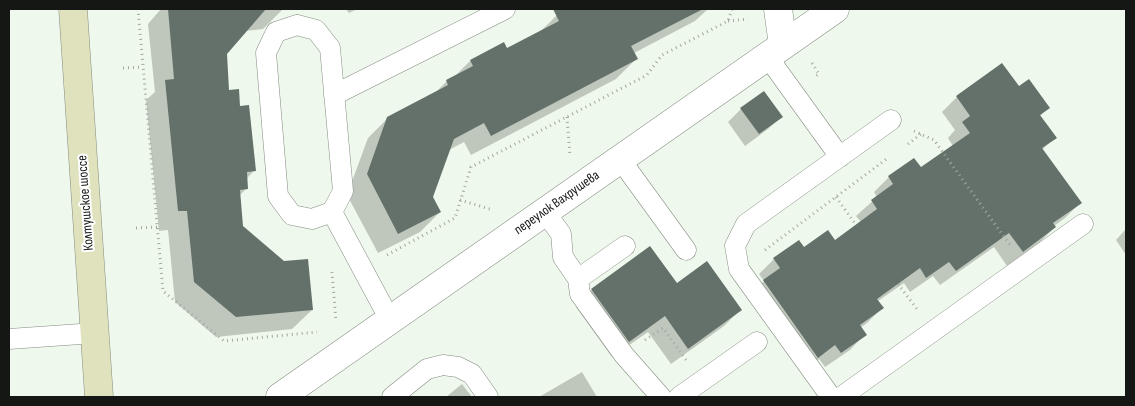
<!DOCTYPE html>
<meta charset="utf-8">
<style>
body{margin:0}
#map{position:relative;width:1135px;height:406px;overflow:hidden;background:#eff8ec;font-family:"Sofia Sans Condensed",sans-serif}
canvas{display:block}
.frame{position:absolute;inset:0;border:10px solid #141713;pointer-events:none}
</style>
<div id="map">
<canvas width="1135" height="406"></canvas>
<div class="frame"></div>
</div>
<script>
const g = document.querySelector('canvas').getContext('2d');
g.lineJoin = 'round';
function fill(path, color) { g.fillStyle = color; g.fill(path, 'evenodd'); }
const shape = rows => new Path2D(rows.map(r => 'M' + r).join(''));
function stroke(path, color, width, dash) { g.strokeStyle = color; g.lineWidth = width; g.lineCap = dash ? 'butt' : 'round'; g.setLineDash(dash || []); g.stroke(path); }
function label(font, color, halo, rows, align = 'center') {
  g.font = font + ' "Sofia Sans Condensed",sans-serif'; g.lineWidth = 4; g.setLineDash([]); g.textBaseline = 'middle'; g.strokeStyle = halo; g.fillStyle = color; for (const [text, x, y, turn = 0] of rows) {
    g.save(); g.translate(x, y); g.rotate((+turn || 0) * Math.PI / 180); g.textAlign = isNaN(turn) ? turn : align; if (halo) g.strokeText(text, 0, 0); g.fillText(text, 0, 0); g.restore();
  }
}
fill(shape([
 [161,9,283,9,263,29,245,31,225,54,228,91,239,107,254,171,246,179,247,188,239,196,242,226,312,310,292,329,216,337,175,302,168,230,159,231,146,100,155,92,148,24],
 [346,9,357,9,349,13],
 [570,9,708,9,695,21,634,53,636,59,616,79,471,155,464,142,449,150,432,197,440,212,420,232,378,253,347,195,368,138,388,118,434,94,447,81,454,77,470,61,503,44,507,50,540,32,557,15],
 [1019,88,1048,108,1040,116,1055,137,1042,150,1080,203,1065,218,1054,226,1055,227,1040,242,1007,266,994,247,940,285,933,276,910,292,904,283,878,301,882,308,867,323,860,328,865,334,850,350,825,367,819,359,802,372,748,296,764,281,759,274,774,259,804,249,835,241,861,222,856,216,877,197,874,192,889,177,921,169,953,146,948,138,955,130,942,112,957,97],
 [764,93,781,117,768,129,745,146,728,122,741,109],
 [1126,229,1126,255,1116,240],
 [676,285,740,310,724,326,671,364,648,332,612,357,576,307,592,290],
 [582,372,597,397,539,397],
 [462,384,472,397,446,397]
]), '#0003');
fill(shape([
 [168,9,266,9,227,54,229,90,239,89,240,106,249,105,256,171,247,172,248,189,240,190,243,226,284,261,308,259,313,310,236,317,194,282,187,211,178,211,165,80,174,79],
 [553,9,703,9,631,46,638,59,491,136,484,123,454,139,433,197,441,212,398,234,367,174,387,117,448,85,446,80,473,66,470,60,504,42,507,48,559,21],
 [1002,63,1019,86,1029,79,1050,108,1040,115,1057,138,1042,148,1082,203,1053,223,1056,227,1023,252,1009,233,956,271,949,262,926,278,920,268,877,299,884,308,860,325,867,335,841,353,835,345,818,358,763,280,780,268,773,258,799,240,804,247,828,230,835,240,877,209,871,200,893,184,888,176,914,158,921,167,970,133,962,122,970,116,956,96],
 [764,91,783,117,759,134,740,108],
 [650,246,677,283,707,261,742,310,688,349,665,316,629,342,591,289]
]), '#64716a');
const service = shape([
 [297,25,316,30,330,48,343,191,332,212,312,219,292,215,278,196,266,53,276,32,297,25],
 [767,56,840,157],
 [334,95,505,9],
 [620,159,686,250],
 [332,212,390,320],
 [545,212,561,234,563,257,578,279,580,294,624,355,661,397],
 [578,279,625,246],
 [9,339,95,333],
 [392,397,427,369,443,365,458,367,472,374,488,397],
 [679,397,757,342],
 [831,397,739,269,735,246,746,224,891,120],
 [841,397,1083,224]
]);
const minor = shape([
 [778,9,783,45],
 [280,397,835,9]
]);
const secondary = shape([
 [73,9,99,397]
]);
stroke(service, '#848c81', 21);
stroke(minor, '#848c81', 29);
stroke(secondary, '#848c81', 29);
stroke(shape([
 [138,9,163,291,224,341,317,332],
 [728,21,748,19],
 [812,63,819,74,814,77],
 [123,68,143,67],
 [567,117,570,156],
 [914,131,934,140,1010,245],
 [908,144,921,134],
 [836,197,856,225],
 [460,200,493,210],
 [136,228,157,227],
 [765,250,888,158],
 [387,255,455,218,471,167,647,75,662,55,728,21,732,9],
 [332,272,336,321],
 [898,284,917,309],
 [645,340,663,328,686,360]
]), '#a1a89f', 3, [1, 4]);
stroke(service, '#fff', 20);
stroke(minor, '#fff', 28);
stroke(secondary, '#dfe2bd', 28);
label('14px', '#141713', '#fff', [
 ["Колтушское шоссе",86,203,-94],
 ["переулок Вахрушева",557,203,-35]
]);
</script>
